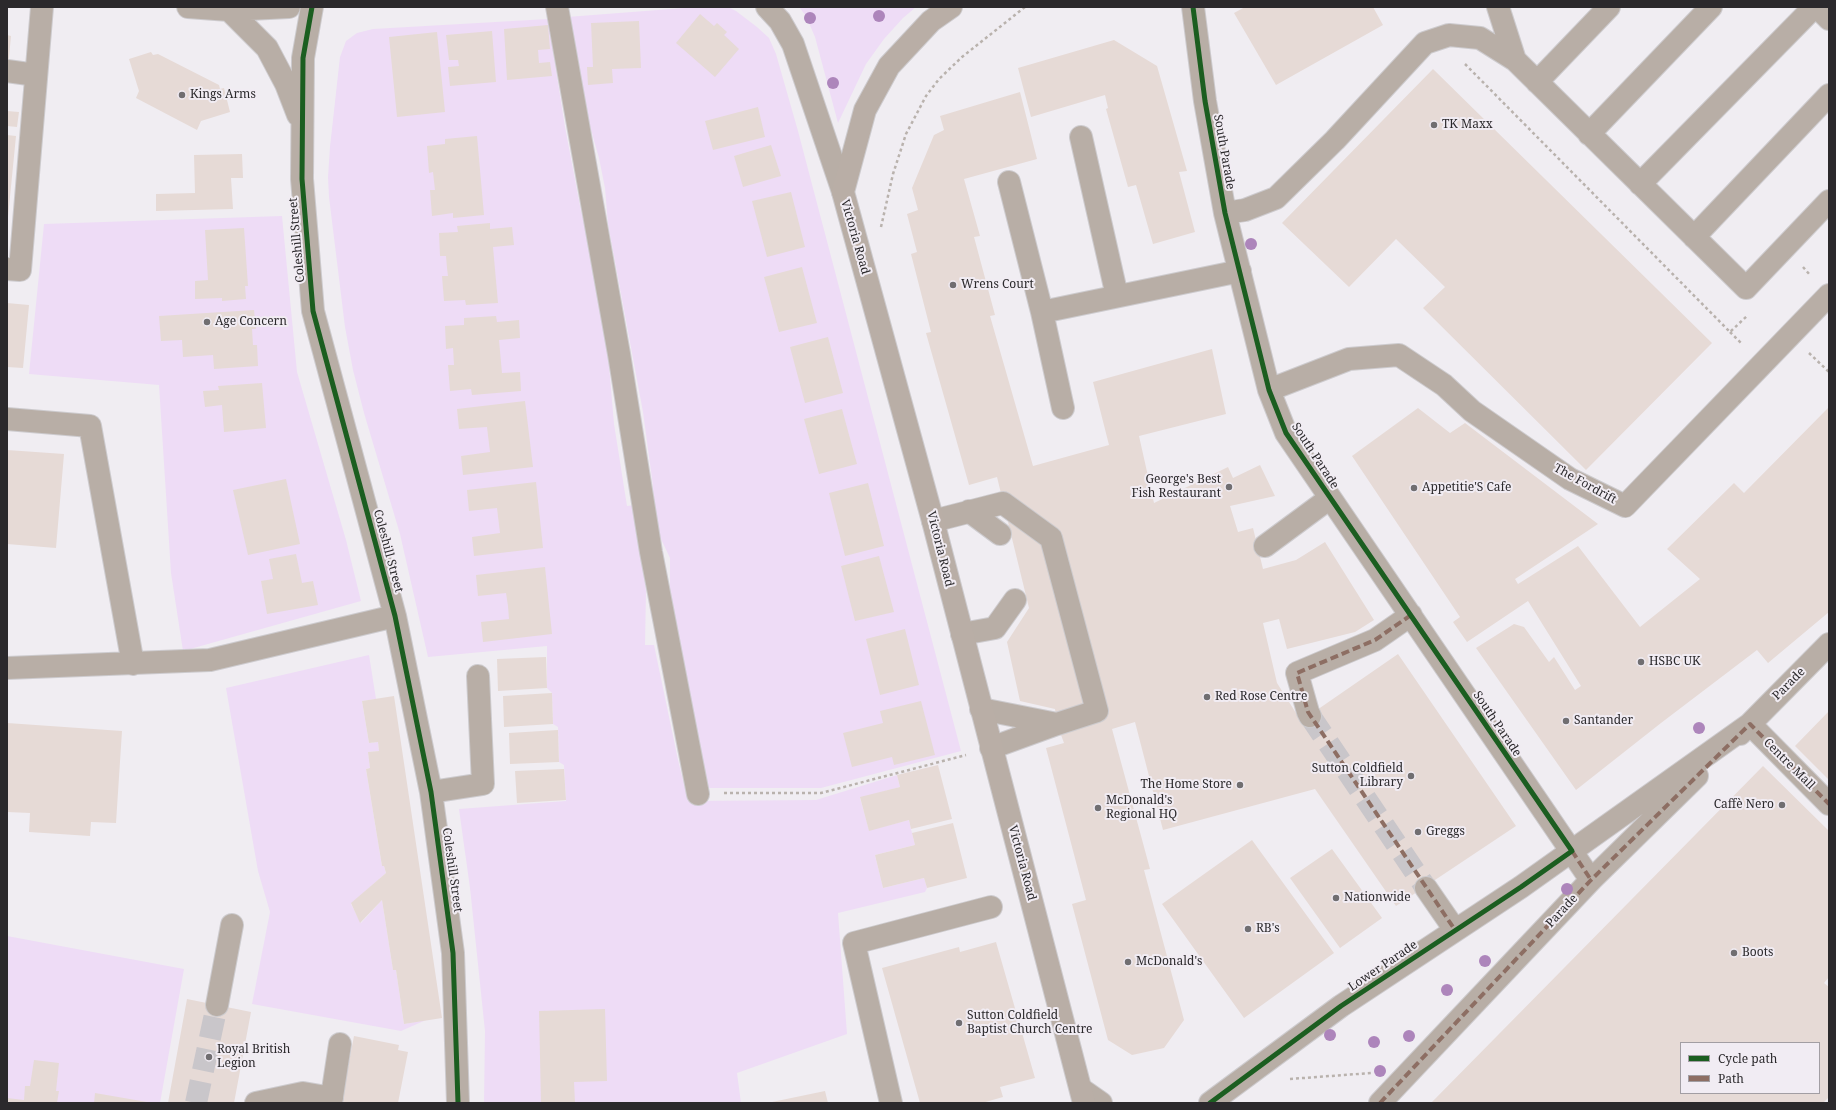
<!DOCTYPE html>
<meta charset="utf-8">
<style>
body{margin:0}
#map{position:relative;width:1836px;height:1110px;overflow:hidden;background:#f0edf2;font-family:"Noto Serif",serif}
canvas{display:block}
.frame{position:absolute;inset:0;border:8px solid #2b292c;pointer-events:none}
.legend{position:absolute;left:1680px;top:1042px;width:140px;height:52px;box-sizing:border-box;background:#f1ecf3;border:1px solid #a29ea3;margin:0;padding:5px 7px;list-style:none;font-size:12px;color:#2b292c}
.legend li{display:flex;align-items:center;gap:8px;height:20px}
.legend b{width:20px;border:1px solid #a29ea3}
</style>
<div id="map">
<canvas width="1836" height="1110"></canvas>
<div class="frame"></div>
<ul class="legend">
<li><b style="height:5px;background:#1b5e20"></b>Cycle path</li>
<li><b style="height:5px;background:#8d6e63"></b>Path</li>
</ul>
</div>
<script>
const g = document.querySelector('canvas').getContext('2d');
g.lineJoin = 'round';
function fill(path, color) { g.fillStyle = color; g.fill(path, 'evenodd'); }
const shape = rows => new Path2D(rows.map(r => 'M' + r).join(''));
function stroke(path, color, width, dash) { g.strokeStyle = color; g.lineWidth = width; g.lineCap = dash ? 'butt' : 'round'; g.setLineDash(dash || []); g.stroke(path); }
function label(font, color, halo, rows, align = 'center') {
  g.font = font + ' "Noto Serif",serif'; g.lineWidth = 4; g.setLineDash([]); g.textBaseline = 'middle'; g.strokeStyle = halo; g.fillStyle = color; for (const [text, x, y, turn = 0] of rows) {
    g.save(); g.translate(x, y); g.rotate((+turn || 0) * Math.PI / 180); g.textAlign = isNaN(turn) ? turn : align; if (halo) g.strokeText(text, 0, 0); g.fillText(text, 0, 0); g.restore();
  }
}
fill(shape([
 [697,7,728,7,736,11,757,27,769,38,776,54,798,131,961,751,821,788,707,788,670,598,670,558,654,524,653,486,643,412,608,224,605,188,599,158,582,98,567,17],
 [799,7,916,7,903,18,884,39,866,64,838,123,815,37,806,16],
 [548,19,565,127,581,211,592,254,607,342,614,424,627,506,635,505,646,591,645,645,654,645,678,760,688,801,816,800,897,775,900,787,860,798,869,830,909,820,911,829,915,845,875,855,883,888,924,878,927,888,925,892,838,913,847,1034,737,1073,741,1103,484,1103,485,1031,470,888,459,809,566,801,564,765,559,762,558,727,553,724,552,693,547,688,547,646,428,657,400,534,364,413,353,370,345,327,329,197,328,177,330,147,340,57,346,41,357,33,373,29],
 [282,216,297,372,346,540,361,601,183,651,171,573,159,385,29,374,44,224],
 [369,655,376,699,362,701,369,743,378,742,379,751,368,752,370,768,366,769,382,866,384,866,386,873,351,904,361,923,382,900,393,970,396,970,404,1024,426,1020,401,1031,252,1004,270,912,258,871,226,688],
 [7,936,184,969,160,1103,7,1103]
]), '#eedcf6');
fill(shape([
 [1245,7,1373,7,1383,25,1276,85,1234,13],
 [700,14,714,26,717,23,727,32,724,35,739,49,715,77,676,43],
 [639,21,641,68,612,69,613,83,588,85,587,67,593,67,591,23],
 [548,25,550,49,538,50,539,63,550,62,552,76,507,80,504,29],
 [492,31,496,82,450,86,448,67,459,66,458,60,449,60,446,35],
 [437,32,445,112,397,117,389,37],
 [7,35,11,36,8,68,7,68],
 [1114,40,1157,66,1187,171,1179,172,1195,232,1153,244,1136,185,1128,187,1106,109,1108,108,1105,95,1031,117,1018,68],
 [151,52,153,55,158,54,219,85,220,89,224,88,230,112,201,121,197,130,136,98,139,91,129,59],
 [1433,69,1712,343,1586,470,1423,308,1445,287,1396,239,1349,287,1282,223],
 [1020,92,1037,159,964,179,980,236,974,237,995,315,990,316,1033,466,1109,445,1093,382,1212,349,1226,414,1139,436,1154,503,1228,467,1233,478,1260,465,1275,496,1230,506,1238,532,1253,528,1263,569,1296,560,1325,542,1374,620,1355,632,1287,649,1279,619,1263,623,1277,683,1301,721,1398,654,1516,826,1396,906,1315,789,1163,830,1135,722,1112,729,1150,869,1144,870,1184,1020,1164,1048,1132,1055,1108,1040,1072,904,1086,900,1046,748,1064,743,1057,724,1055,709,1020,701,1007,642,1029,608,997,477,969,485,926,333,931,332,911,254,917,252,907,214,918,210,912,188,934,135,944,130,940,116],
 [758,107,765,137,713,150,705,121],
 [7,111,19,112,17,127,7,126],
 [7,135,16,136,8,217,7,217],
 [477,136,484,215,453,218,453,213,432,216,430,190,435,190,433,172,429,173,427,146,445,144,445,139],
 [771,145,781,176,743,187,734,156],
 [242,154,243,178,231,178,233,209,156,211,156,194,195,193,194,155],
 [791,192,805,247,767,257,752,201],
 [490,223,490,229,512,227,514,245,493,247,498,303,466,305,465,300,444,301,442,276,448,276,447,268,446,256,440,256,439,233,458,232,457,226],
 [244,228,248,286,245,286,246,299,222,301,222,298,195,299,195,281,208,280,205,230],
 [802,267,817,323,779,332,764,277],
 [7,303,29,305,23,368,7,367],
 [254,310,256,329,252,329,253,345,257,345,258,366,214,369,213,355,183,357,182,340,161,341,159,316],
 [496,316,497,322,519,320,520,338,499,340,502,373,520,372,521,391,472,395,471,389,450,391,448,365,454,365,453,348,446,349,445,326,464,325,464,318],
 [828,337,843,393,805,403,790,347],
 [262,383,266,428,224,432,222,405,205,407,203,391,219,390,218,386],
 [525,401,533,467,463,475,461,456,490,452,487,427,459,429,457,409],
 [1829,407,1829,612,1768,663,1757,650,1661,723,1576,790,1476,648,1514,624,1524,627,1549,662,1554,657,1575,690,1581,686,1528,601,1467,642,1453,622,1460,617,1352,456,1418,408,1450,433,1465,423,1598,524,1515,579,1518,584,1578,546,1640,627,1700,579,1667,549,1734,483,1744,493],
 [842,409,857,464,819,474,804,419],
 [7,450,64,454,56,548,7,544],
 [286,479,300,544,248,555,233,490],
 [536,482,543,548,474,556,472,537,500,533,497,508,469,511,467,490],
 [868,483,884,546,845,556,829,493],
 [296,554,302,583,313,581,318,605,267,614,261,581,273,579,269,559],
 [879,556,894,612,855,621,841,566],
 [545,567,552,634,483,642,481,622,509,619,508,606,506,593,478,596,476,575],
 [905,629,919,685,880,695,866,639],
 [546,657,547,688,498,691,497,659],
 [552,693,553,724,504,727,503,696],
 [394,696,442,1018,404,1024,396,970,393,970,382,900,360,923,351,903,386,873,384,866,382,866,366,769,370,768,368,752,379,751,378,742,369,743,362,701],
 [921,701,935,755,894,765,892,757,852,767,843,733,883,723,880,711],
 [1829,711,1829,780,1795,746],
 [7,723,122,731,116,823,91,822,90,836,29,832,30,813,7,812],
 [558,730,559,762,510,764,509,733],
 [938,765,952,819,911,829,909,820,869,831,860,797,900,787,897,775],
 [1763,766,1829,831,1829,977,1824,983,1829,987,1829,1097,1823,1103,1431,1103],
 [1681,1043,1819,1043,1819,1093,1681,1093],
 [564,769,566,800,517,803,515,771],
 [953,823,967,878,927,888,924,878,883,888,875,855,915,845,912,833],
 [1252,840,1334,953,1244,1018,1162,904],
 [1332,849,1382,918,1340,948,1290,878],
 [996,942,1035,1078,1000,1087,1003,1097,982,1103,920,1103,882,968,959,947,960,952],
 [187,999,251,1012,234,1103,168,1103],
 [605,1009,607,1081,574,1082,575,1103,541,1103,539,1011],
 [354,1036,399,1045,398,1050,408,1052,398,1103,341,1103],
 [34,1060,59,1063,56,1091,59,1091,57,1103,7,1103,7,1098,24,1100,25,1086,30,1086],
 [825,1091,828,1103,772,1103,772,1102],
 [95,1093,147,1102,147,1103,94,1103]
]), '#e6dad6');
stroke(shape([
 [1310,716,1426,888],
 [196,1103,217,1005]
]), '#c9c6ca', 22, [22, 11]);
const minor = shape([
 [188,7,229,10,289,7],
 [312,7,303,58,302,179,313,311,395,616,431,792,453,953,458,1103],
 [557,7,619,354,651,552,698,794],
 [767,7,780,21,793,44,843,192],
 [1193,7,1205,101,1225,213,1269,390,1286,433,1591,880],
 [1498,7,1515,60],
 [1817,7,1829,19],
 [229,10,267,48,286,84,298,115],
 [7,71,36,75],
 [1537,82,1609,7],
 [1589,134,1711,7],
 [1081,137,1117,296],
 [1009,182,1042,312,1063,408],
 [1640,184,1814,7],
 [1225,213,1245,210,1276,198,1335,140,1425,43,1449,35,1480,38,1515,60,1746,288,1829,201],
 [1694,237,1829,95],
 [7,269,20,270,42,7],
 [1042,312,1240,271],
 [1269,390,1349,359,1399,355,1444,385,1472,411,1570,479,1625,506,1829,295],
 [7,419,90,426,133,664],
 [969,511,1000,534],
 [933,521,1003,503,1051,538,1097,711,1057,724,981,709],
 [1265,546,1330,498],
 [962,634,995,628,1015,600],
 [7,668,210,660,395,616],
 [1310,716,1308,712,1297,673,1375,640,1411,615],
 [1750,724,1829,804],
 [1740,734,1829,644],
 [991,748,1057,724],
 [431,792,483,784,478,676],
 [1426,888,1455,930],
 [217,1005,232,925],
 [1081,1089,1101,1103],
 [256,1103,303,1093,332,1098],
 [331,1103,340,1044],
 [891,1103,854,943,991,907],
 [1210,1103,1341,1006,1521,887,1750,724],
 [1380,1103,1591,880,1697,776]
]);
const major = shape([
 [951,7,931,21,889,66,865,110,843,192,933,521,1084,1103]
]);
stroke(minor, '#cdcbce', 24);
stroke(major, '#cdcbce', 24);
stroke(shape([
 [1465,64,1730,332,1748,315],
 [881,227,893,174,906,134,926,96,939,79,962,57,1025,7],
 [1803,267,1810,275],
 [1730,332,1742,344],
 [1809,353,1829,372],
 [724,793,821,793,966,755],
 [1290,1079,1371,1073]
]), '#b9b2ad', 2.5, [3, 3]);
stroke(minor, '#b8aea6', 22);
stroke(major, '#b9aea6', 22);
stroke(shape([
 [1411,615,1375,640,1297,673,1308,712,1455,930],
 [1572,851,1591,880],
 [1380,1103,1591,880,1750,724,1829,804]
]), '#8d6e63', 4, [8, 4]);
stroke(shape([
 [312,7,303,58,302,179,313,311,395,616,431,792,453,953,458,1103],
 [1193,7,1205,101,1225,213,1269,390,1286,433,1572,851,1521,887,1341,1006,1210,1103]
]), '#1b5e20', 5);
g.fillStyle = '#ad85bb';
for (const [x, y] of [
 [879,16],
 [810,18],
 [833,83],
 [1251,244],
 [1699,728],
 [1567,889],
 [1485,961],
 [1447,990],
 [1330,1035],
 [1409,1036],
 [1374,1042],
 [1380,1071]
]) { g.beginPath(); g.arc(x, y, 6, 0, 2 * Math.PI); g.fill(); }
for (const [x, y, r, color] of [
 [182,95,4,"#706e71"],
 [1434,125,4,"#706e71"],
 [953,285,4,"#706e71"],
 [207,322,4,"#706e71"],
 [1229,487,4,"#706e71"],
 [1414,488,4,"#706e71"],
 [1641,662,4,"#706e71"],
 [1207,697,4,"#706e71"],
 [1566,721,4,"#706e71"],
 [1411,776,4,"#706e71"],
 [1240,785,4,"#706e71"],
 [1782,805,4,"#706e71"],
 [1098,808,4,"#706e71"],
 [1418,832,4,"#706e71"],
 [1336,898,4,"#706e71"],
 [1248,929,4,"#706e71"],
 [1734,953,4,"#706e71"],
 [1128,962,4,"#706e71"],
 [959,1023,4,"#706e71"],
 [209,1057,4,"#706e71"]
]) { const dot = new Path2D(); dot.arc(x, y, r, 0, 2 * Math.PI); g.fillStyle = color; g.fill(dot); stroke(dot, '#f1ecf3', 1.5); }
label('12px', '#2b292c', '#f1ecf3', [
 ["Kings Arms",190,95],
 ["TK Maxx",1442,125],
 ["Wrens Court",961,285],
 ["Age Concern",215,322],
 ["George's Best",1221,480,"right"],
 ["Fish Restaurant",1221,494,"right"],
 ["Appetitie'S Cafe",1422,488],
 ["HSBC UK",1649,662],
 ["Red Rose Centre",1215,697],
 ["Santander",1574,721],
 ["Sutton Coldfield",1403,769,"right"],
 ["Library",1403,783,"right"],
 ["The Home Store",1232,785,"right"],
 ["McDonald's",1106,801],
 ["Regional HQ",1106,815],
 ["Caffè Nero",1774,805,"right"],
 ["Greggs",1426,832],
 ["Nationwide",1344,898],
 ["RB's",1256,929],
 ["Boots",1742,953],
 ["McDonald's",1136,962],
 ["Sutton Coldfield",967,1016],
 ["Baptist Church Centre",967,1030],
 ["Royal British",217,1050],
 ["Legion",217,1064]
], 'left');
label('12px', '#2b292c', '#f1ecf3', [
 ["South Parade",1224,152,80],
 ["Victoria Road",855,237,74],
 ["Coleshill Street",297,240,-95],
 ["South Parade",1315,456,57],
 ["The Fordrift",1585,484,29],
 ["Victoria Road",940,549,76],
 ["Coleshill Street",388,551,75],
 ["Parade",1789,684,-45],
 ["South Parade",1497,724,56],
 ["Centre Mall",1789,764,45],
 ["Victoria Road",1022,863,75],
 ["Coleshill Street",452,870,82],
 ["Parade",1562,911,-47],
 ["Lower Parade",1383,966,-34]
]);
</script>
